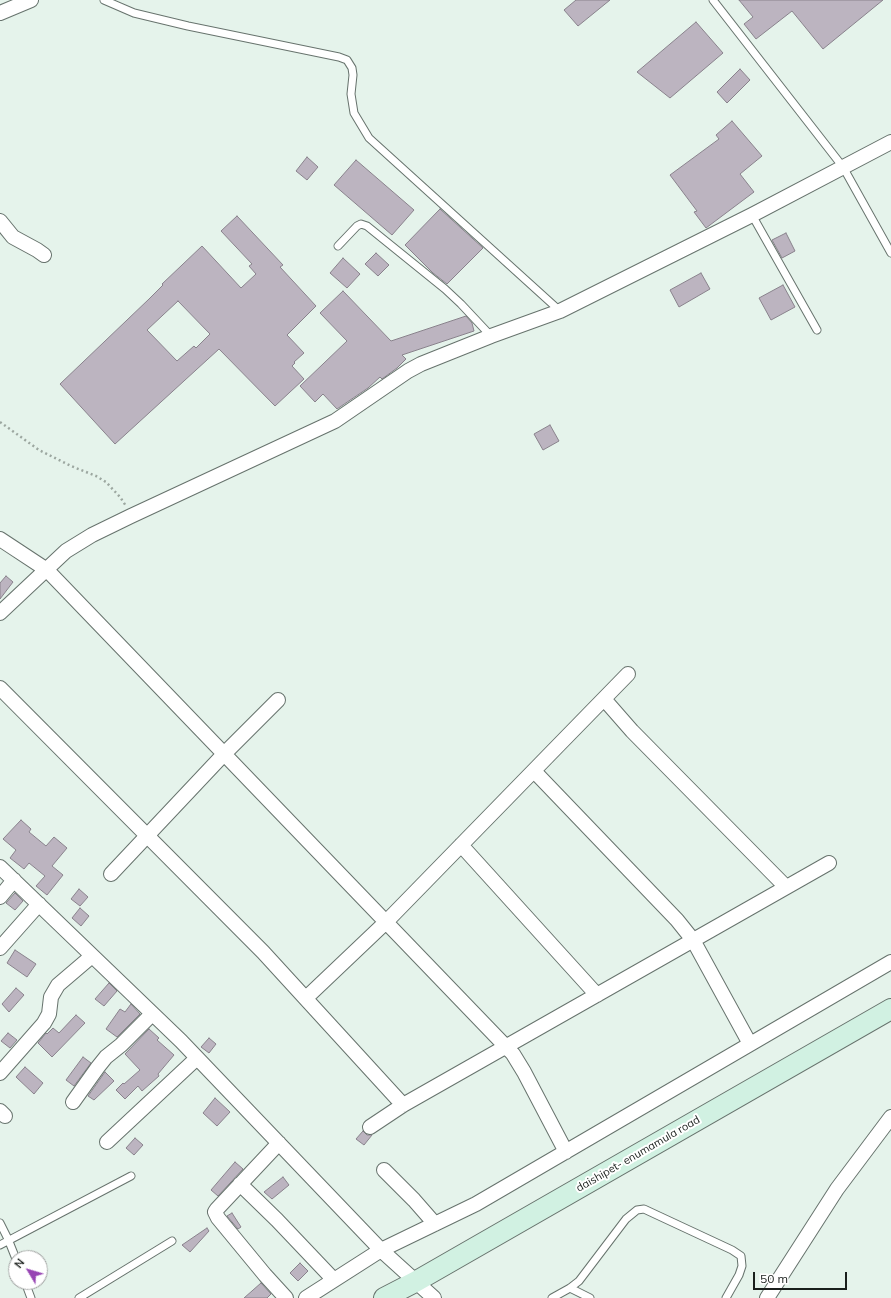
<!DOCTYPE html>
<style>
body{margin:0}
#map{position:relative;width:891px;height:1298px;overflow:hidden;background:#e5f3eb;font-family:Mulish,sans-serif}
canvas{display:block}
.north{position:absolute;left:8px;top:1250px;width:40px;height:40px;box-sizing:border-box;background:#fff;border:1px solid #a3a5a4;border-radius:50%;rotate:308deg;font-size:11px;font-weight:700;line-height:16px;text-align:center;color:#1a1f1c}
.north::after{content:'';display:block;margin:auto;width:14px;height:18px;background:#9744b3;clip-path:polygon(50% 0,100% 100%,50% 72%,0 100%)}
.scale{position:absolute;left:753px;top:1272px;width:94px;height:18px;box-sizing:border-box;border:2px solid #1a1f1c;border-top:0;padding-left:5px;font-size:12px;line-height:14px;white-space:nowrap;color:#1a1f1c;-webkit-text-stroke:3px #fff;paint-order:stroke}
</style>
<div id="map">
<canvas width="891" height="1298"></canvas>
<div class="north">N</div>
<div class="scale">50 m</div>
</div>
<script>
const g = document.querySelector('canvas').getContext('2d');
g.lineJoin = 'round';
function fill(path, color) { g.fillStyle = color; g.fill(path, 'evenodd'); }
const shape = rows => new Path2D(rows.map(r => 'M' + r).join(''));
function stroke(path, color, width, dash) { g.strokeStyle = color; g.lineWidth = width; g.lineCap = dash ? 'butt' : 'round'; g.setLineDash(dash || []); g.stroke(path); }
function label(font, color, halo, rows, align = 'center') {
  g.font = font + ' Mulish,sans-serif'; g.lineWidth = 4; g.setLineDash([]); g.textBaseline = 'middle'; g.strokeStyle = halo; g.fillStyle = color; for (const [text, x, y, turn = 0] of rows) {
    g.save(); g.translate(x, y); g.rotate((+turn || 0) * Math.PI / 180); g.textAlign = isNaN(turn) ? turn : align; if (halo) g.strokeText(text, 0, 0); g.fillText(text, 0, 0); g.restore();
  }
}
const building = shape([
 [576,0,610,0,578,26,564,10,576,0],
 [739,0,883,0,823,49,792,11,756,39,744,24,753,17,739,0],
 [696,22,723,53,670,98,637,72,696,22],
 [740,69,750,80,727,103,717,92,740,69],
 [732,121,762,156,740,174,754,192,706,228,694,212,697,211,670,175,719,139,716,135,732,121],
 [307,157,318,167,307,180,296,171,307,157],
 [356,160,414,210,392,235,334,185,356,160],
 [440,209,483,248,447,284,433,273,405,245,440,209],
 [237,216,283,265,280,267,316,306,287,335,304,353,294,362,295,363,292,366,304,379,275,406,219,349,115,444,60,384,149,299,163,285,162,284,202,246,241,288,256,274,249,266,252,264,221,231,237,216],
 [178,301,210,334,196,348,194,346,177,361,147,330,178,301],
 [786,233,795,251,782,258,772,240,786,233],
 [376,253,389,265,378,276,365,264,376,253],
 [343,258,360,274,347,288,330,273,343,258],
 [701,273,710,289,679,307,670,290,701,273],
 [783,285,795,307,771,320,759,298,783,285],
 [343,291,391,341,466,316,472,323,474,331,402,355,406,359,397,368,382,379,380,377,368,388,337,409,323,394,315,402,300,386,347,341,320,313,343,291],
 [550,425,559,441,543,450,534,434,550,425],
 [6,576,13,582,0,599,0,583,6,576],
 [21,820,31,829,29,832,46,846,54,837,67,848,52,866,63,875,47,895,36,886,45,876,29,863,24,869,10,858,16,850,3,839,21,820],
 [79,889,88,897,80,906,71,899,79,889],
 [15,893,23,901,15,910,6,903,15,893],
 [80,908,89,916,81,926,72,918,80,908],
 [15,950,36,964,27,977,7,963,15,950],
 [109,983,117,991,104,1006,95,999,109,983],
 [16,988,24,995,9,1012,2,1004,16,988],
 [131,1004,140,1014,117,1037,106,1029,120,1009,125,1012,131,1004],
 [76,1015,85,1023,52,1057,38,1043,46,1033,47,1034,53,1028,59,1033,76,1015],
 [149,1029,159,1038,157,1040,174,1055,158,1074,159,1076,142,1091,138,1086,125,1099,116,1090,123,1083,124,1084,140,1070,125,1054,149,1029],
 [8,1033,17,1040,10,1048,1,1041,8,1033],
 [209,1038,216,1044,209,1053,201,1047,209,1038],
 [83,1057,91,1063,74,1086,66,1080,83,1057],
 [25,1067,43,1083,34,1094,16,1077,25,1067],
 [105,1072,114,1081,94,1100,88,1096,105,1072],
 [215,1098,230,1112,217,1126,203,1113,215,1098],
 [363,1131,367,1135,372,1135,364,1145,356,1139,363,1131],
 [135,1138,143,1145,134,1155,126,1148,135,1138],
 [235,1162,243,1169,218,1196,211,1190,235,1162],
 [283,1177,289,1185,272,1199,264,1192,283,1177],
 [232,1213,241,1227,238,1229,227,1216,232,1213],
 [207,1228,209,1231,190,1252,182,1245,207,1228],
 [300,1263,308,1271,298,1281,290,1273,300,1263],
 [261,1283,271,1294,267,1298,244,1298,261,1283]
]);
fill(building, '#bcb4c0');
stroke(building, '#89828c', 1);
const lane = shape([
 [104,0,134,13,188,26,339,57,347,60,352,68,353,75,351,94,354,113,369,138,560,311],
 [713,0,843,167,891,253],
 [752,215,817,330],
 [338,246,357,226,361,224,367,226,445,289,461,304,491,336],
 [0,1223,8,1239,16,1259],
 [0,1245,131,1176],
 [25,1282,31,1298],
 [570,1288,590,1298],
 [79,1298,172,1241],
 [552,1298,570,1288,579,1281,626,1219,637,1210,644,1209,732,1250,741,1256,742,1266,739,1275,726,1298]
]);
const street = shape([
 [0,13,31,0],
 [0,221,13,237,37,250,44,255],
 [0,539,47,570,513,1054,524,1072,566,1152],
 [0,613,66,551,92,535,131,516,335,421,408,371,421,364,491,336,560,311,752,215,891,142],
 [0,688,263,952,403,1105],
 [604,699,632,731,786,887],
 [534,771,677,920,693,940,750,1044],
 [461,845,597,995],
 [0,867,181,1041,381,1250,434,1298],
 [111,874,224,754,278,700],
 [0,897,14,880],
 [0,948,39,904],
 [306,998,386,922,628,674],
 [0,1073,44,1023,49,1014,51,997,58,985,92,956],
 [73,1102,98,1067,106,1057,121,1045,152,1014],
 [0,1111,5,1116],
 [370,1127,403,1105,829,863],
 [107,1142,197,1058],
 [279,1143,217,1209,215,1212,218,1218,265,1275,286,1298],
 [384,1170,414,1200,435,1224],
 [240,1184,277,1220,334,1280],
 [306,1298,381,1250,476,1204,891,962],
 [767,1298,837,1189,891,1117]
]);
const secondary = shape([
 [384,1298,415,1282,891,1009]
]);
stroke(lane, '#67736d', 9);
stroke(street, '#67736d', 16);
stroke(secondary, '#67736d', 22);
stroke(shape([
 [0,422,39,450,71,466,96,476,106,482,120,497,126,506]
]), '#9ca7a0', 2.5, [2, 3]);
stroke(lane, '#fff', 7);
stroke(street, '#fff', 14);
stroke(secondary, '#d1f1e2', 20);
label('11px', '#1a1f1c', '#fff', [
 ["daishipet- enumamula road",638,1154,-30]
]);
</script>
